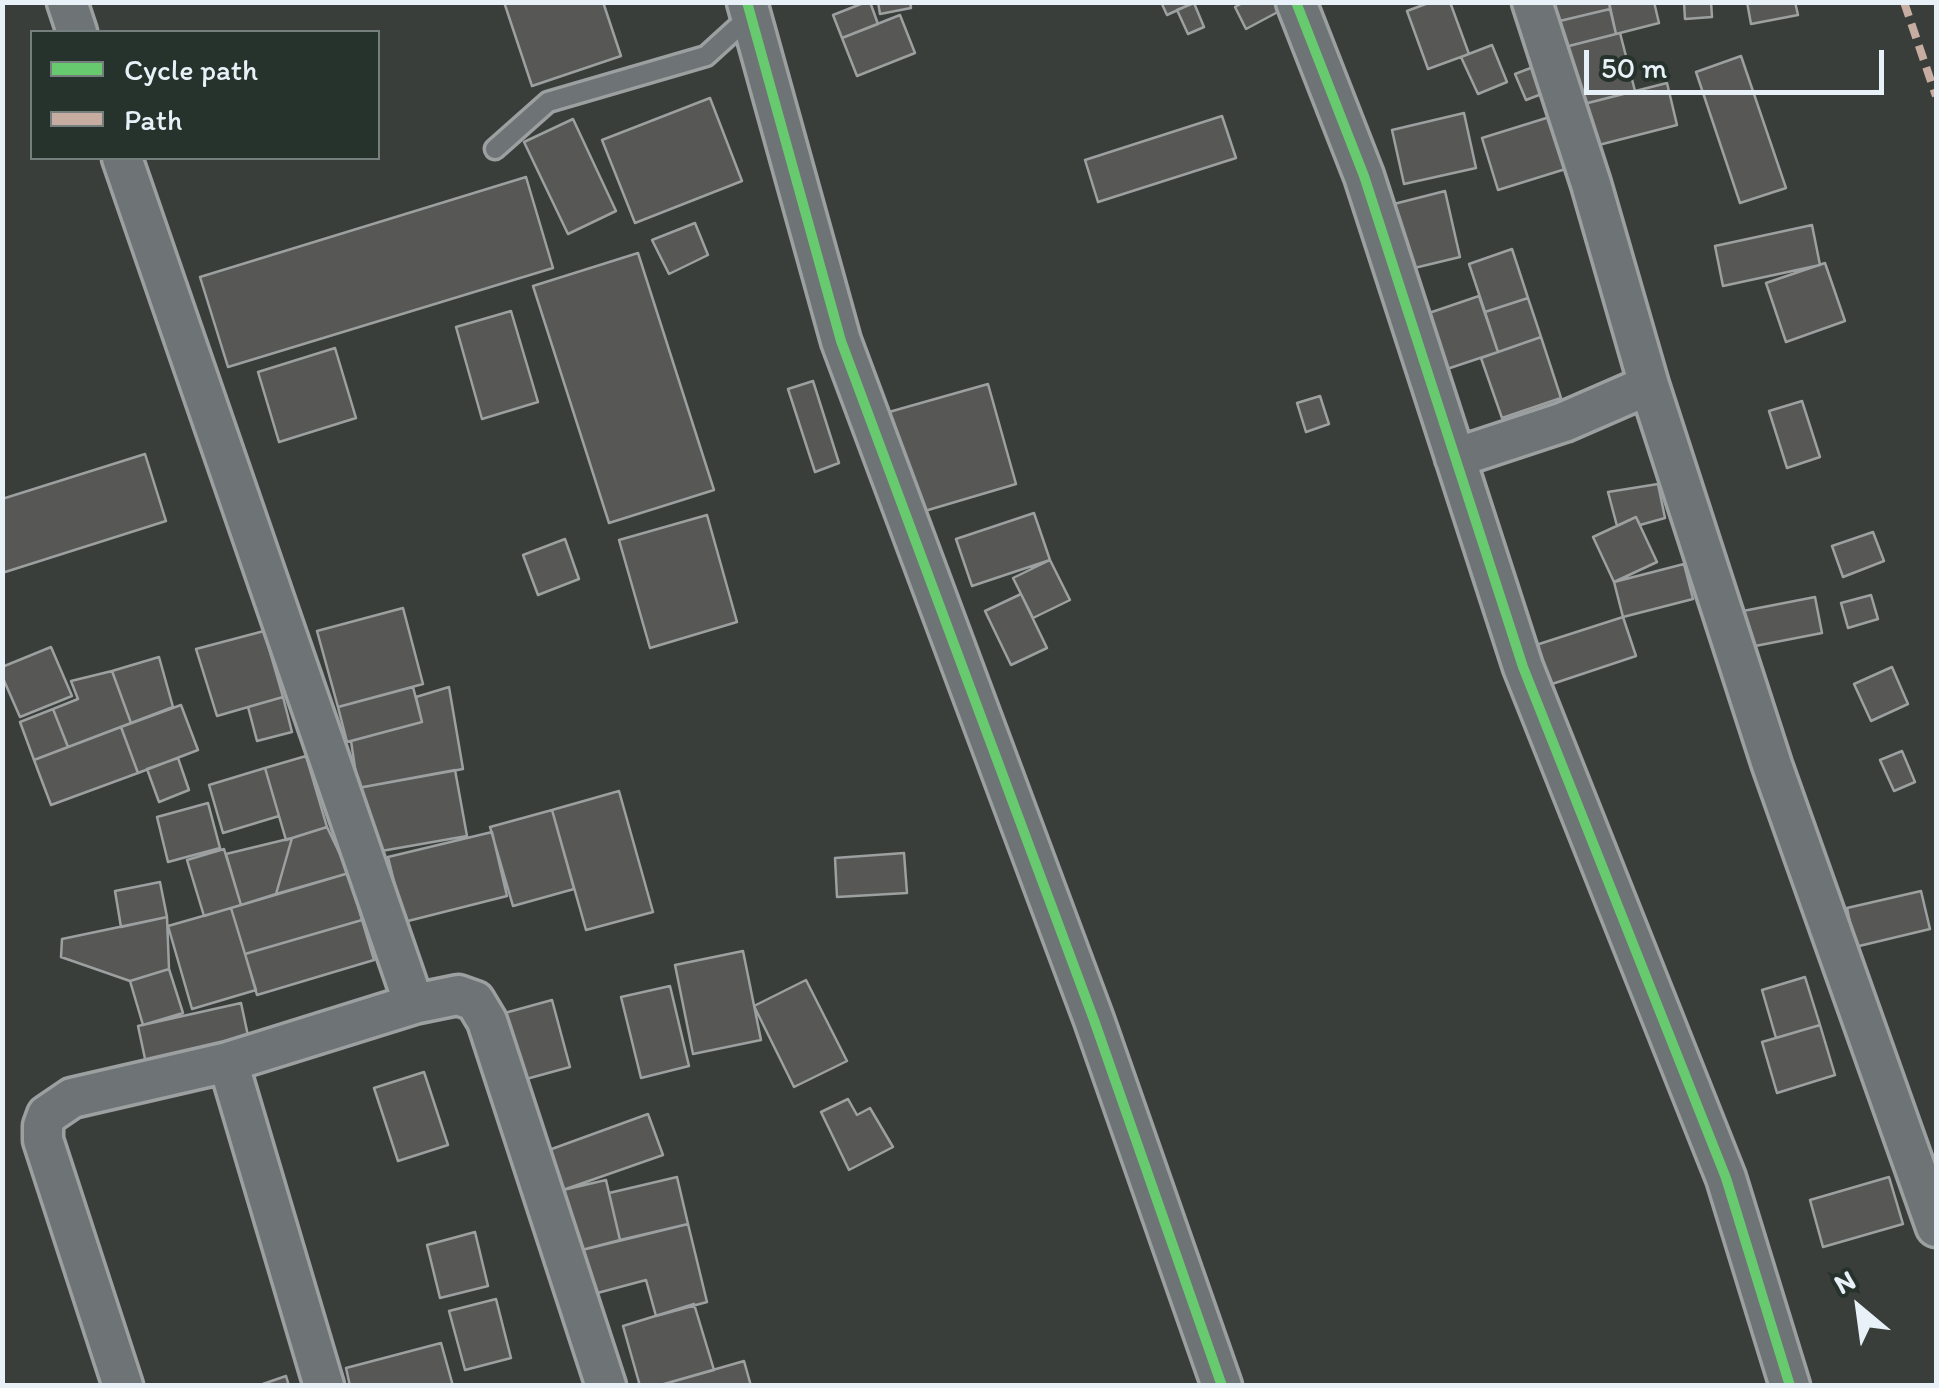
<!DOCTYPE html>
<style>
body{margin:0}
#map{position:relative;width:1939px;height:1388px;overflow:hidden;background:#3a3e3a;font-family:Itim,sans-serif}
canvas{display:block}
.frame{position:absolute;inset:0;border:5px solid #e8f1f8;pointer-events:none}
.legend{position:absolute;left:30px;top:30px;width:350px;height:130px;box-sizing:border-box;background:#26332d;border:2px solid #747f7e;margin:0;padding:12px 18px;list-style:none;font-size:30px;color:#e8f1f8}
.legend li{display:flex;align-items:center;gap:20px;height:50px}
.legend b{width:50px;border:2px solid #747f7e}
.north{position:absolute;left:1809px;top:1258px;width:100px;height:100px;-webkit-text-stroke:8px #26332d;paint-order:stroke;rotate:331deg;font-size:28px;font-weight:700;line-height:40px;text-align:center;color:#e8f1f8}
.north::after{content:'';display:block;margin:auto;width:35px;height:45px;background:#e8f1f8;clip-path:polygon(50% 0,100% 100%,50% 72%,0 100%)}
.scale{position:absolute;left:1584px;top:50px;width:300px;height:45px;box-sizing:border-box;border:5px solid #e8f1f8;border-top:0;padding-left:12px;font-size:30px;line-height:35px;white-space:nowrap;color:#e8f1f8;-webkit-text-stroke:8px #26332d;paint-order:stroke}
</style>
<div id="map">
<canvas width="1939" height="1388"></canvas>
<div class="frame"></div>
<ul class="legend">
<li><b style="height:12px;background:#67ca6e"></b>Cycle path</li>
<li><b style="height:12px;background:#c7aca2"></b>Path</li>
</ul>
<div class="north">N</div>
<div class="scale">50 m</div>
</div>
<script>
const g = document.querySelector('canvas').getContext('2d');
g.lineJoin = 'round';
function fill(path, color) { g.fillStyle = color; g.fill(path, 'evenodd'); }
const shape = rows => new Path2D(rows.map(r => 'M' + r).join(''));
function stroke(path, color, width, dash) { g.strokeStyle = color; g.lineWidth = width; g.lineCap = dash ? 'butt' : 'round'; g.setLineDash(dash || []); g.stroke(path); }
const building = shape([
 [504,2,603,2,621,56,532,86,504,2],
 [866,2,870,2,878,24,842,38,833,15,866,2],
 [878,2,910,2,911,8,880,14,878,2],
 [1161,2,1195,2,1167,15,1161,2],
 [1244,2,1287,2,1289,6,1246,29,1235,7,1244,2],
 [1431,2,1450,2,1469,54,1428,69,1407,11,1431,2],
 [1542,2,1609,2,1610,9,1547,24,1542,2],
 [1609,2,1654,2,1659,23,1616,34,1609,2],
 [1684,2,1711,2,1712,17,1685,19,1684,2],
 [1747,2,1795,2,1798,15,1751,24,1747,2],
 [1194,3,1204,27,1188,34,1177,10,1194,3],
 [1610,9,1616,34,1561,48,1547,24,1610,9],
 [900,15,915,53,857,76,842,38,900,15],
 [1620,33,1635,91,1576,106,1561,48,1620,33],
 [1492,45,1507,82,1478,94,1461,57,1492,45],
 [1741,56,1786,188,1740,203,1696,72,1741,56],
 [1541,64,1552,90,1526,100,1515,74,1541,64],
 [1667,83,1677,125,1587,148,1576,106,1667,83],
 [710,98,742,181,635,223,602,140,710,98],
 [1464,113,1476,168,1404,184,1392,130,1464,113],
 [1556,115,1572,167,1498,190,1482,138,1556,115],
 [1222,116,1236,158,1098,202,1085,160,1222,116],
 [573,119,616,211,568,234,524,142,573,119],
 [526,177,553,268,228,367,200,277,526,177],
 [1445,191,1460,257,1406,270,1390,205,1445,191],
 [695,223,708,255,669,274,652,240,695,223],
 [1812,225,1820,265,1723,286,1715,246,1812,225],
 [1512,249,1528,298,1485,312,1469,264,1512,249],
 [638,253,714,490,609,523,533,286,638,253],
 [1825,263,1845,321,1786,342,1766,283,1825,263],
 [1479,296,1498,352,1447,369,1429,313,1479,296],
 [1528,298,1541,337,1498,352,1485,312,1528,298],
 [511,311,538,402,482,419,456,327,511,311],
 [1541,337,1561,398,1502,418,1481,358,1541,337],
 [335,348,356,418,279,442,258,372,335,348],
 [813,381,839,463,815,472,788,389,813,381],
 [988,384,1016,484,918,513,889,412,988,384],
 [1320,396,1329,424,1306,432,1297,403,1320,396],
 [1802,401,1820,457,1787,468,1769,411,1802,401],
 [145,454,166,521,2,573,2,499,145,454],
 [1658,484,1665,518,1640,525,1636,517,1617,526,1608,492,1658,484],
 [1034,513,1050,560,972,586,956,539,1034,513],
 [707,515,737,622,650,648,619,540,707,515],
 [1636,517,1657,562,1614,582,1593,537,1636,517],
 [1873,532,1884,561,1843,577,1832,546,1873,532],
 [565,539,579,579,538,595,523,555,565,539],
 [1050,560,1070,600,1033,618,1013,578,1050,560],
 [1684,564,1693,599,1623,617,1614,582,1684,564],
 [1021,594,1047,648,1011,665,985,611,1021,594],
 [1871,595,1878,619,1848,628,1841,603,1871,595],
 [1815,597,1822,633,1750,647,1743,611,1815,597],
 [403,608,423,684,338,707,317,631,403,608],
 [1623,617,1636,656,1549,685,1536,645,1623,617],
 [264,631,283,697,217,716,196,649,264,631],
 [51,647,72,696,20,717,2,676,2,667,51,647],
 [159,657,173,707,131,723,112,671,159,657],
 [1892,667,1908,704,1871,721,1854,684,1892,667],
 [112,671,131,723,68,747,53,709,78,699,71,681,112,671],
 [413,687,422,722,347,742,338,707,413,687],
 [449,687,463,769,358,788,351,741,422,722,416,697,449,687],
 [283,697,292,732,257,741,248,707,283,697],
 [181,705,198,750,138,773,121,727,181,705],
 [53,709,68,747,34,760,20,722,53,709],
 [121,727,138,773,51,805,34,760,121,727],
 [1902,751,1915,782,1894,791,1880,760,1902,751],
 [306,756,327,827,286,840,265,768,306,756],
 [178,758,189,790,159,802,147,769,178,758],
 [265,768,279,816,223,833,209,785,265,768],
 [455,770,467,836,370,853,358,788,455,770],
 [619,791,653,912,586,930,552,810,619,791],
 [208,803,220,848,168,862,157,817,208,803],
 [552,810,574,889,513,906,490,827,552,810],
 [327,827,349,873,276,894,292,838,327,827],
 [492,832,507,896,404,922,388,857,492,832],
 [292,838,276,894,241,905,226,854,292,838],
 [224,849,241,905,204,916,187,860,224,849],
 [904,853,907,893,837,897,835,858,904,853],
 [349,873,362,920,245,954,231,908,349,873],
 [160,882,167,917,121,927,115,891,160,882],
 [1921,891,1930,929,1855,947,1847,908,1921,891],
 [231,908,256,990,192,1009,168,926,231,908],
 [167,917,169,969,130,981,61,957,62,939,167,917],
 [362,920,374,960,257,995,245,954,362,920],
 [743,951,761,1040,693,1054,675,965,743,951],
 [169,969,183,1013,143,1025,130,981,169,969],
 [1805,977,1820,1025,1776,1038,1762,990,1805,977],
 [806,980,847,1061,794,1087,754,1006,806,980],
 [670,986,689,1066,641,1078,621,997,670,986],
 [552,1000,570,1067,519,1081,501,1014,552,1000],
 [241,1003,250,1045,147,1068,138,1026,241,1003],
 [1820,1025,1835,1075,1777,1093,1762,1042,1820,1025],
 [424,1072,448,1145,398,1161,374,1088,424,1072],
 [848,1099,857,1115,870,1108,893,1147,849,1170,821,1112,848,1099],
 [648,1114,663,1155,563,1190,549,1150,648,1114],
 [677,1177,688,1224,620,1240,609,1193,677,1177],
 [1889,1177,1903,1224,1823,1247,1810,1200,1889,1177],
 [606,1180,620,1240,578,1251,563,1190,606,1180],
 [688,1224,707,1302,656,1316,646,1280,590,1295,578,1251,688,1224],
 [475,1232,488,1286,440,1298,427,1245,475,1232],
 [496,1299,511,1358,465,1370,449,1311,496,1299],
 [694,1304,714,1370,657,1386,640,1386,623,1326,694,1304],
 [441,1343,453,1386,350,1386,346,1368,441,1343],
 [744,1361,751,1386,657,1386,744,1361],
 [286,1376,289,1386,257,1386,286,1376]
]);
fill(building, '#575755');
stroke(building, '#9ca0a0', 2.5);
const service = shape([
 [495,149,548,102,706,56,750,16]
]);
const minor = shape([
 [67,2,77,32],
 [747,2,841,341,1094,1020,1222,1386],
 [1296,2,1364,176,1523,667,1726,1178,1790,1386],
 [1532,2,1591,184,1649,385],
 [122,158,414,1004],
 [1455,458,1564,422,1649,385,1772,765,1936,1227],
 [228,1062,324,1386],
 [123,1386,43,1140,43,1126,47,1115,72,1098,228,1062,414,1004,458,995,475,1001,487,1021,606,1386]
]);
stroke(service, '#9ca0a0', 25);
stroke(minor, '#9ca0a0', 45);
stroke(service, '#6e7475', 18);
stroke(minor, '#6e7475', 38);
stroke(shape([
 [1904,2,1936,96]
]), '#c7aca2', 8, [15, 8]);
stroke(shape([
 [747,2,841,341,1094,1020,1222,1386],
 [1296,2,1364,176,1523,667,1726,1178,1790,1386]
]), '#67ca6e', 10);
</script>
